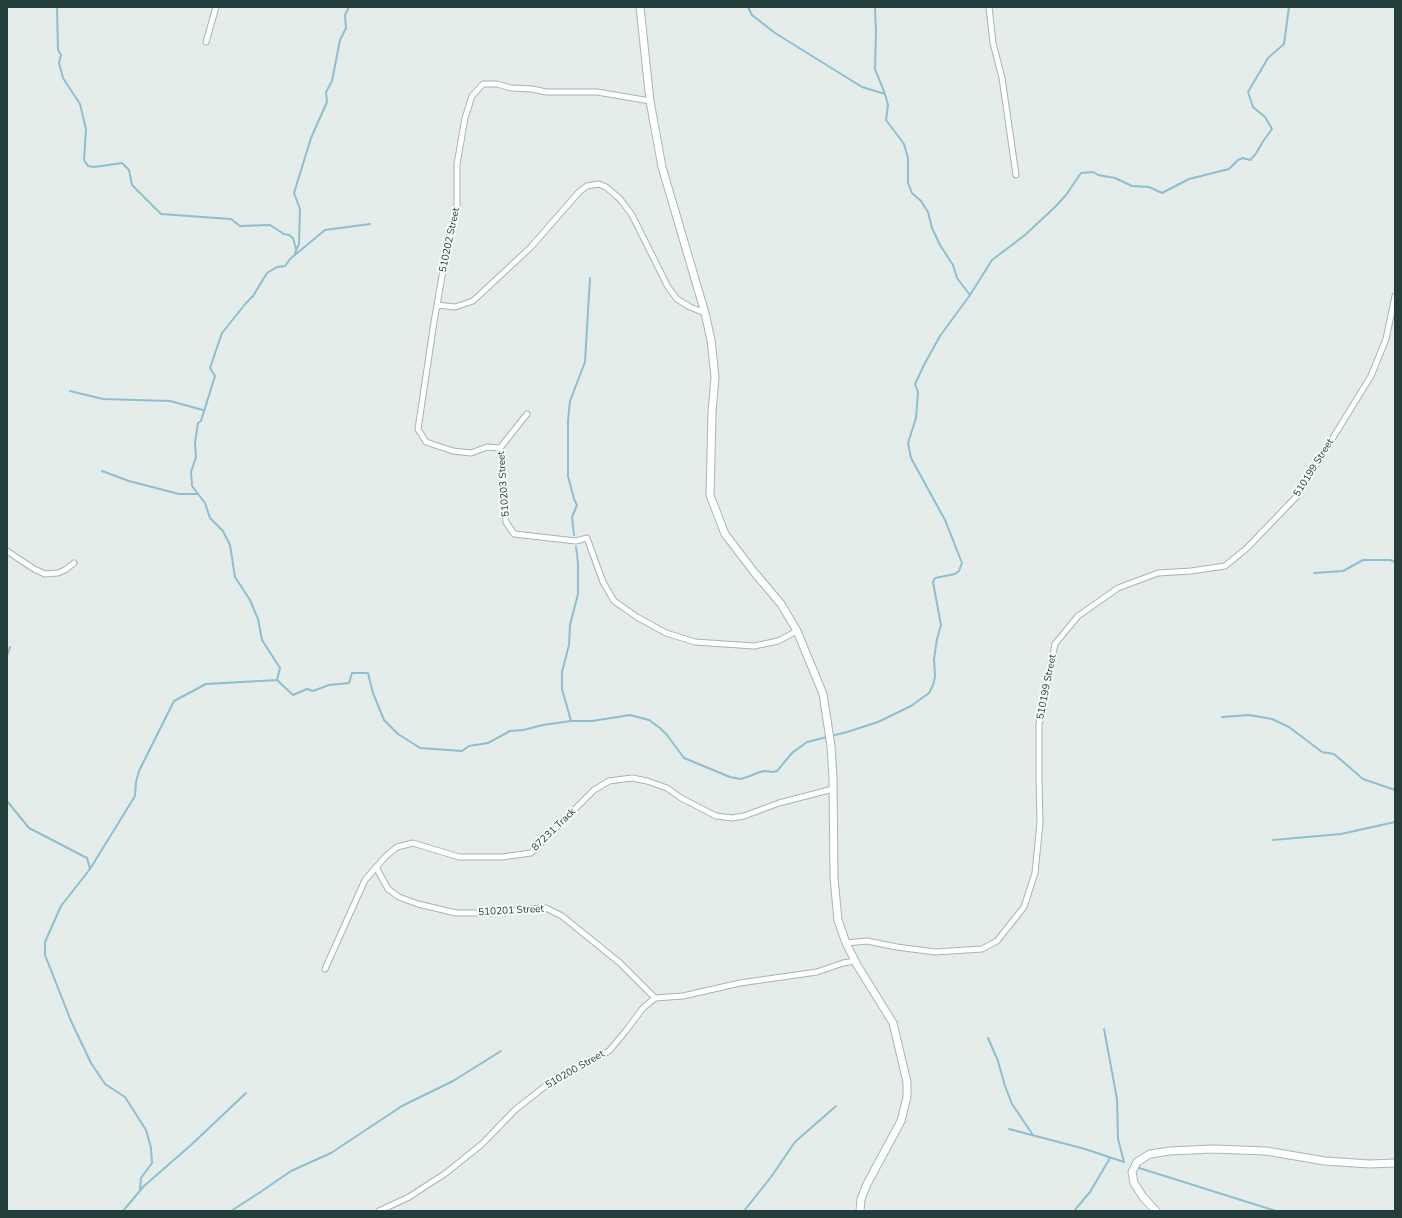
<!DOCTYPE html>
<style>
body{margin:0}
#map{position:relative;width:1402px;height:1218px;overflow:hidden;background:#e5edea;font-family:"Nunito Sans",sans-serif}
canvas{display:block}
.frame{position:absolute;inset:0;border:8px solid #243f3b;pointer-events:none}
</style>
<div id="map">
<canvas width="1402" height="1218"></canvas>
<div class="frame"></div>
</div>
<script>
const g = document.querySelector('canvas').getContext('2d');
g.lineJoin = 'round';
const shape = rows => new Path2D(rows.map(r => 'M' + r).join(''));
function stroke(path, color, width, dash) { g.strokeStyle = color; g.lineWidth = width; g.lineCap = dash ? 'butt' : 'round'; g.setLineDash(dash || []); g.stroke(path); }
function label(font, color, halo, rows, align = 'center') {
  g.font = font + ' "Nunito Sans",sans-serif'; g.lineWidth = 4; g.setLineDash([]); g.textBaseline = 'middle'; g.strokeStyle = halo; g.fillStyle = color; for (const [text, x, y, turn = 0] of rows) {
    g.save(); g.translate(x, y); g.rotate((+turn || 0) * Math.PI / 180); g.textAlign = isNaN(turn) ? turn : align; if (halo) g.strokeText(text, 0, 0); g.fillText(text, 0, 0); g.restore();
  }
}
stroke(shape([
 [57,7,58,50,61,55,59,63,63,78,80,104,86,129,84,160,88,166,94,167,122,163,129,170,132,185,161,214,231,219,240,226,270,225,284,234,289,235,293,238,296,249],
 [748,7,752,15,775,33,862,87,885,94],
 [875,7,876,33,875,69,885,94,888,105,886,120,904,144,908,158,908,183,912,193,921,201,928,212,932,228,940,245,953,265,957,278,970,295],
 [295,253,299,244,300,209,294,193,311,138,327,102,326,92,332,81,340,40,346,28,345,15,349,7],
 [70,391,103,399,170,401,203,410],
 [102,471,129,481,179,494,197,494],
 [574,535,572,517,577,505,574,499,568,476,568,420,570,401,585,362,590,278],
 [1314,573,1343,571,1363,560,1390,560,1395,562],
 [7,656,10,647],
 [277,680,280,668,262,640,258,619,250,600,235,577,230,545,223,531,210,518,205,503,192,486,191,472,196,457,195,443,198,423,201,421,215,376,210,368,222,333,246,303,253,296,267,273,277,267,285,266,290,259,325,230,370,224],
 [1222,717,1249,715,1272,719,1289,727,1322,752,1334,754,1363,779,1395,790],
 [571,721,562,689,562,672,569,645,570,625,578,594,578,563,576,547],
 [7,801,29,828,87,858,90,869],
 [1273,840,1341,834,1395,822],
 [1104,1029,1117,1099,1118,1139,1124,1162],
 [988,1038,998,1061,1005,1086,1012,1104,1033,1135],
 [1009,1129,1085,1149,1124,1162],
 [1136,1167,1276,1211],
 [140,1190,141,1178,152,1163,151,1148,146,1130,125,1097,105,1084,91,1063,71,1021,45,955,45,942,61,906,90,869,135,796,136,782,139,771,174,701,206,684,277,680,293,695,307,689,313,691,329,685,349,683,352,673,368,673,373,693,384,720,398,734,420,748,462,751,469,746,488,743,510,731,523,730,543,725,571,721,592,721,630,715,649,720,660,728,667,735,684,758,730,777,741,779,750,776,757,773,764,771,773,772,777,771,792,753,807,742,847,732,878,722,911,706,929,693,933,685,935,677,934,659,937,639,941,625,933,582,935,578,955,574,959,571,962,563,945,520,911,458,908,443,916,418,918,392,915,384,925,363,940,336,970,295,992,260,1025,235,1055,207,1066,195,1081,173,1093,172,1098,175,1115,178,1132,186,1149,187,1162,193,1189,179,1229,169,1238,160,1243,158,1250,160,1255,155,1264,140,1272,129,1265,117,1253,107,1248,92,1268,58,1284,44,1289,7],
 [123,1211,144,1186,191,1145,246,1093],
 [231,1211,259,1193,291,1171,331,1153,402,1106,453,1081,501,1051],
 [744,1211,771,1177,795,1142,836,1106],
 [1074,1211,1090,1192,1110,1158]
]), '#8fbed0', 2);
const street = shape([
 [989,7,993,43,1002,78,1016,175],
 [206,42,216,7],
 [437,305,455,307,473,301,531,247,579,192,587,186,599,184,606,187,620,199,632,215,668,287,677,299,690,307,705,313],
 [527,414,500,448,503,466,503,499,506,522,514,534,576,541,587,538,603,582,614,601,637,617,666,633,695,642,754,646,778,641,797,631],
 [500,448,487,447,471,453,453,451,426,442,418,429,434,322,448,242,457,209,457,164,465,118,472,96,483,84,497,84,511,88,532,89,546,92,597,92,650,101],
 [7,551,34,569,45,574,58,573,65,570,74,563],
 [376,867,388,889,399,897,418,904,456,913,489,913,526,909,546,908,562,916,620,963,655,998],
 [846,943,867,941,897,947,935,952,982,949,997,941,1024,907,1035,873,1040,823,1039,777,1039,724,1055,644,1078,616,1118,588,1158,573,1191,571,1225,566,1247,548,1297,496,1371,376,1386,339,1395,296],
 [325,969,365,880,386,856,397,847,413,843,459,857,502,857,531,853,594,790,609,781,632,778,647,781,667,788,681,798,716,816,732,818,744,816,779,803,833,789],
 [379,1211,409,1197,446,1173,482,1144,516,1109,548,1084,609,1051,625,1032,643,1008,655,998,683,996,740,983,817,972,843,963,856,961]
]);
const secondary = shape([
 [640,7,650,101,662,167,705,313,711,340,715,377,712,413,710,495,725,534,754,572,781,604,797,631,823,694,831,746,833,778,834,878,838,920,846,943,857,965,893,1023,907,1082,907,1097,901,1121,867,1184,861,1199,860,1211],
 [1156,1211,1143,1197,1134,1183,1132,1172,1137,1162,1150,1154,1170,1151,1213,1149,1266,1151,1325,1161,1370,1164,1395,1163]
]);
stroke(street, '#a7b5b2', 7);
stroke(secondary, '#a3b9b4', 9);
stroke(street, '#fff', 5);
stroke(secondary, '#fff', 7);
label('10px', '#243f3b', '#f5faf8', [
 ["510202 Street",450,240,-78],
 ["510199 Street",1314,468,-58],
 ["510203 Street",504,484,-94],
 ["510199 Street",1047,687,-79],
 ["87231 Track",554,830,-44],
 ["510201 Street",511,911,-3],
 ["510200 Street",575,1070,-30]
]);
</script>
